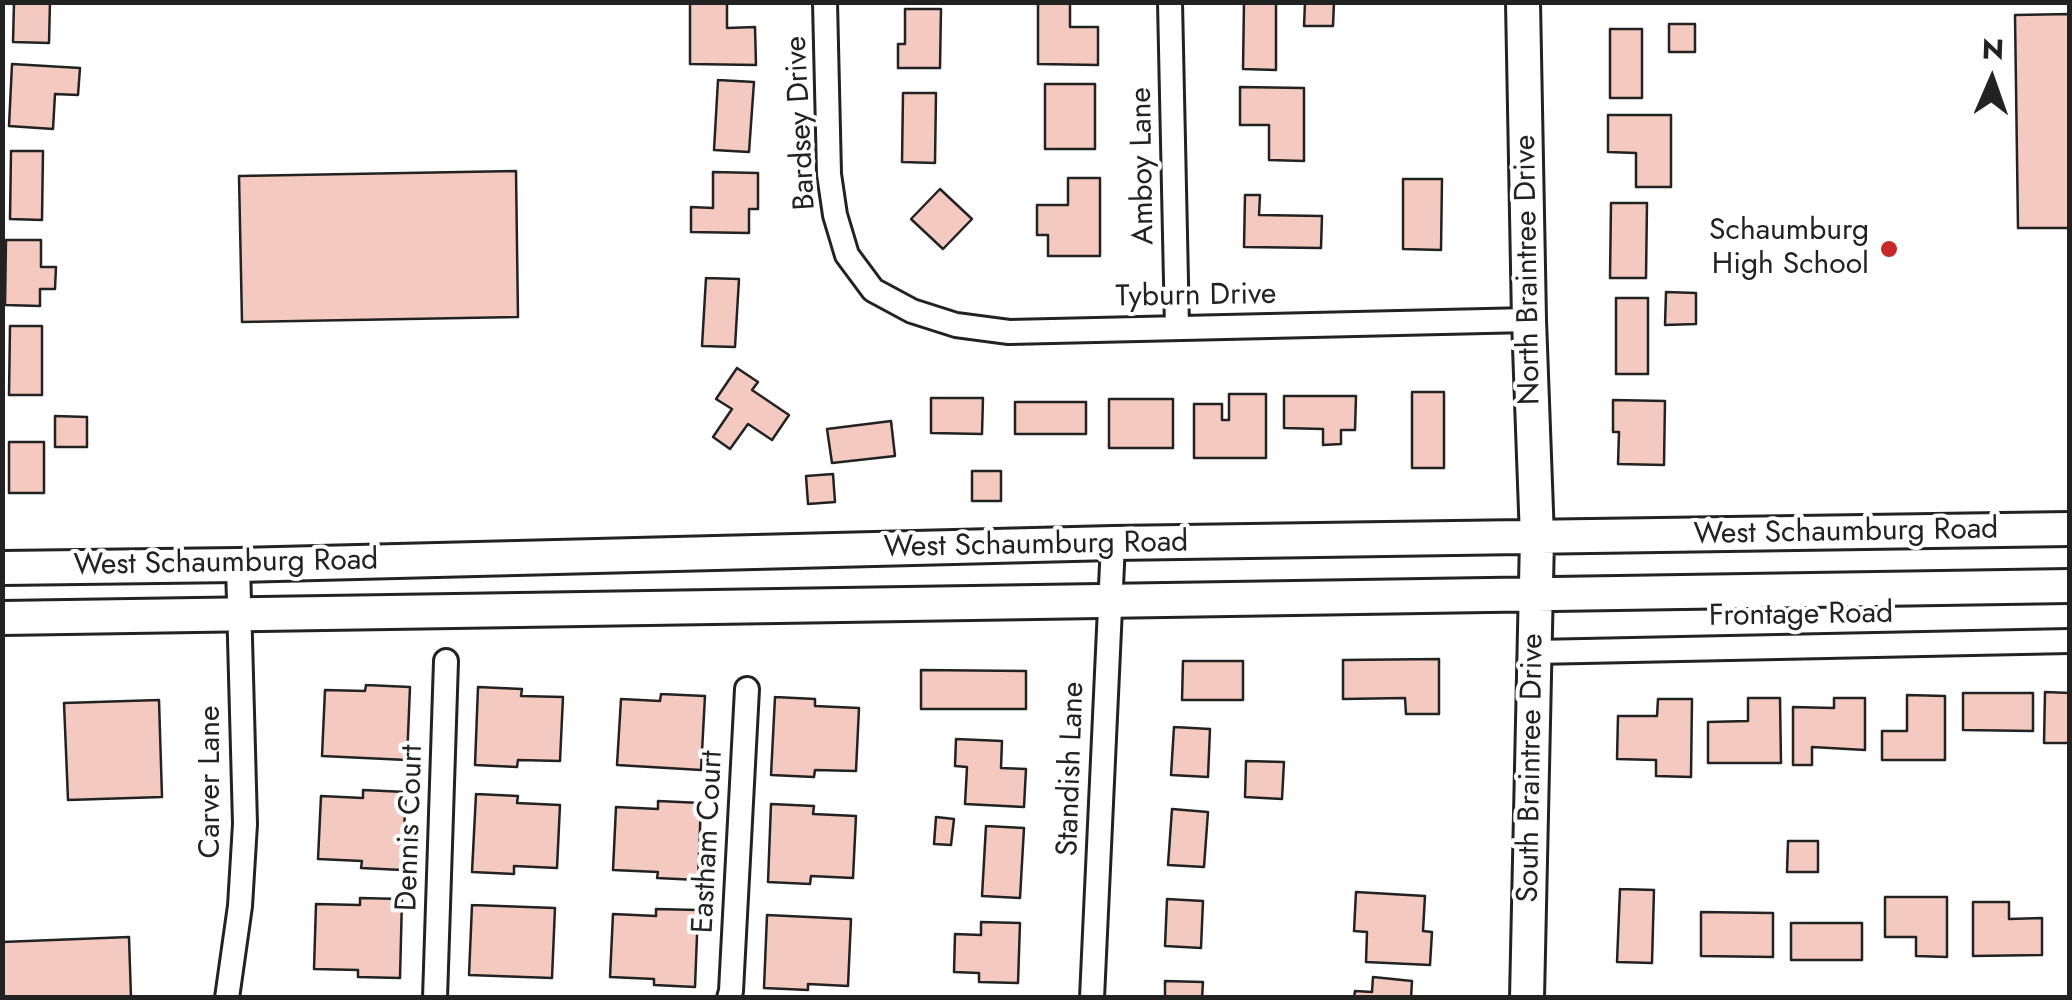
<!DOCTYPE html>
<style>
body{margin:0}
#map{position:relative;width:2072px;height:1000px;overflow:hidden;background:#fff;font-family:Jost,sans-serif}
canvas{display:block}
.frame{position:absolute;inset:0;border:5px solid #222;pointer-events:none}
.north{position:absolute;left:1942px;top:30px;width:100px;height:100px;-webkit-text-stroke:8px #fff;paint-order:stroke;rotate:2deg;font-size:28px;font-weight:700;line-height:40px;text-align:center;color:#222}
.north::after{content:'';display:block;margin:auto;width:35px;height:45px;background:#222;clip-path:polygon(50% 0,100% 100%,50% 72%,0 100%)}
</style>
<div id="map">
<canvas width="2072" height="1000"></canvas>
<div class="frame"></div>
<div class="north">N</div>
</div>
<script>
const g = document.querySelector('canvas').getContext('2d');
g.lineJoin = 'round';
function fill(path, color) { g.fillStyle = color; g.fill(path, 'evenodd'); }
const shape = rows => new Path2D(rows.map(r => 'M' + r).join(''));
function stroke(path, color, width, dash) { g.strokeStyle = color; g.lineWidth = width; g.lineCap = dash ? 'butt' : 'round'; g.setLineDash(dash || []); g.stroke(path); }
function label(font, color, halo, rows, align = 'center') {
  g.font = font + ' Jost,sans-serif'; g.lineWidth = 8; g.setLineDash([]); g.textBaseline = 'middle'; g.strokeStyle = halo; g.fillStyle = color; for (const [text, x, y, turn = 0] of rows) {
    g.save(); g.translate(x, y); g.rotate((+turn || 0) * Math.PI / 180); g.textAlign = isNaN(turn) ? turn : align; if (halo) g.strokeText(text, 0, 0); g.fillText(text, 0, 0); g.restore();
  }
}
const building = shape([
 [14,2,50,2,49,43,13,42,14,2],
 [690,2,727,2,727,28,755,27,756,65,690,64,690,2],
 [1038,2,1070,2,1070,27,1098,27,1098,65,1038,64,1038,2],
 [1244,2,1276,2,1276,70,1243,69,1244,2],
 [1305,2,1334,2,1333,26,1304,26,1305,2],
 [905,9,941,9,940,68,898,68,898,44,905,44,905,9],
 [2070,14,2070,228,2018,228,2015,15,2070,14],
 [1669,24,1695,24,1695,52,1669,52,1669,24],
 [1610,29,1642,29,1642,98,1610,98,1610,29],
 [12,64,80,68,78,95,55,94,53,129,9,126,12,64],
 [718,80,754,82,749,152,714,150,718,80],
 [1045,84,1095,84,1095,149,1045,149,1045,84],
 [1240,87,1304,88,1304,161,1269,160,1269,125,1240,125,1240,87],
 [903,93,936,93,935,163,902,162,903,93],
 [1608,115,1671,115,1671,187,1636,187,1636,153,1608,152,1608,115],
 [11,151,43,151,42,220,10,219,11,151],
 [516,171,518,317,242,322,239,176,516,171],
 [713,172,758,173,758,209,749,209,749,233,691,232,691,207,713,208,713,172],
 [1068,178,1100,178,1100,256,1048,256,1048,235,1037,235,1037,205,1068,205,1068,178],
 [1403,179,1442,179,1441,250,1403,249,1403,179],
 [940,189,972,219,943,249,911,219,940,189],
 [1245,195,1260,195,1259,215,1322,216,1321,248,1244,247,1245,195],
 [1611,203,1647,203,1646,278,1610,278,1611,203],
 [6,240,41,240,41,267,56,267,55,289,40,289,40,306,5,305,6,240],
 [706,278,739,279,735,347,702,346,706,278],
 [1666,292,1696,293,1696,324,1665,325,1666,292],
 [1616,298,1648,298,1648,374,1616,374,1616,298],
 [10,326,42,326,42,395,9,395,10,326],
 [737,368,758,382,752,390,789,415,772,440,748,424,730,449,713,437,732,409,716,399,737,368],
 [1412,392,1444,392,1444,468,1412,468,1412,392],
 [1229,394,1266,394,1266,458,1194,458,1194,404,1222,404,1222,420,1229,420,1229,394],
 [1284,396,1356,396,1355,430,1341,430,1341,444,1323,445,1323,429,1284,428,1284,396],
 [931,398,983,398,982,434,931,433,931,398],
 [1109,399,1173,399,1173,448,1109,448,1109,399],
 [1613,400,1665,401,1664,465,1618,464,1619,432,1613,432,1613,400],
 [1015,402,1086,402,1086,434,1015,434,1015,402],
 [55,416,87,417,87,447,55,447,55,416],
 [891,421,895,456,832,463,827,429,891,421],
 [9,442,44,442,44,493,9,493,9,442],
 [972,471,1001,471,1001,501,972,501,972,471],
 [833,474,835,502,808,504,806,476,833,474],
 [1439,659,1439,714,1406,714,1405,698,1343,699,1343,660,1439,659],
 [1183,661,1243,661,1243,700,1182,700,1183,661],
 [921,670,1026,671,1026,709,921,709,921,670],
 [366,685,410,687,407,760,322,756,325,690,365,691,366,685],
 [478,687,522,689,521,696,563,697,560,761,518,760,517,767,475,765,478,687],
 [2045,692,2070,693,2070,743,2044,743,2045,692],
 [1963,693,2033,693,2033,731,1963,730,1963,693],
 [661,694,705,696,701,770,617,765,621,699,660,701,661,694],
 [1907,695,1945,696,1945,760,1882,760,1882,731,1907,731,1907,695],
 [775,697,815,699,815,706,859,708,856,771,815,770,814,777,771,775,775,697],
 [1748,698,1780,698,1781,763,1708,763,1708,722,1748,721,1748,698],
 [1834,698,1865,698,1865,750,1812,747,1812,765,1793,765,1793,707,1834,708,1834,698],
 [1658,699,1692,699,1691,777,1656,776,1656,760,1617,759,1618,716,1657,716,1658,699],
 [159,700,162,797,68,800,64,703,159,700],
 [1174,727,1210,729,1208,777,1171,775,1174,727],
 [956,739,1002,741,1001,768,1026,769,1024,807,965,804,967,767,955,766,956,739],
 [1246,761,1284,762,1282,799,1245,797,1246,761],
 [363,790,406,792,402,870,361,868,362,861,318,859,321,796,363,798,363,790],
 [476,794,518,796,517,803,560,805,557,868,514,866,514,874,472,872,476,794],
 [658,801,701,803,698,880,657,878,658,872,613,870,616,807,658,809,658,801],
 [771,804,814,806,813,814,856,816,853,878,811,876,810,884,768,882,771,804],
 [1172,809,1208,812,1204,867,1168,865,1172,809],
 [936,817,954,819,951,845,934,844,936,817],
 [986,826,1024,828,1020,898,982,896,986,826],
 [1788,841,1818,841,1818,872,1787,872,1788,841],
 [1620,889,1654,890,1652,963,1617,962,1620,889],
 [1356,892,1425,896,1423,931,1432,932,1430,965,1366,962,1367,932,1354,931,1356,892],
 [1885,897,1947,897,1947,957,1916,956,1916,937,1885,937,1885,897],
 [360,898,402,899,400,978,358,977,358,970,314,969,316,904,360,905,360,898],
 [1167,899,1203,901,1201,948,1165,946,1167,899],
 [1973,902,2009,902,2009,919,2042,918,2042,955,1973,956,1973,902],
 [472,905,555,908,552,978,469,975,472,905],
 [656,909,698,910,695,987,654,985,654,979,610,977,613,914,656,916,656,909],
 [1701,912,1773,913,1773,957,1701,956,1701,912],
 [767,915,851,919,848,986,808,984,808,990,764,988,767,915],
 [981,922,1020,923,1018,983,979,982,979,973,954,972,955,934,981,935,981,922],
 [1791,923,1862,923,1862,960,1791,960,1791,923],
 [129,937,131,998,2,998,2,942,129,937],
 [1373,977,1412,981,1411,998,1354,998,1355,991,1372,992,1373,977],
 [1165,981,1203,982,1202,998,1165,998,1165,981]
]);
fill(building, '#f3c9c0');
stroke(building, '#222', 2.5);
const street = shape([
 [825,2,829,174,835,215,847,255,873,290,912,311,956,325,1009,332,1529,320],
 [1170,2,1177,328],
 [1535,652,2070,641],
 [227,998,240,906,245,824,238,565],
 [435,998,446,661],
 [729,998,731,991,747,689],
 [1092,998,1113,543]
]);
const secondary = shape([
 [1523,2,1529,320,1537,538,1527,998],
 [2,568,238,565,1113,543,2070,529],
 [2,618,2070,586]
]);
stroke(street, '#222', 28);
stroke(secondary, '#222', 38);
stroke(street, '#fff', 22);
stroke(secondary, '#fff', 32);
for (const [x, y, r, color] of [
 [1889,249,10,"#c62828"]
]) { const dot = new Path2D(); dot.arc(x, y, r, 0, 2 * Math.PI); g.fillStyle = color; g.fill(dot); stroke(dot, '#fff', 4); }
label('30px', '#222', '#fff', [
 ["Bardsey Drive",802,123,-93],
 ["Amboy Lane",1144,166,-91],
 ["North Braintree Drive",1529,270,-91],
 ["Tyburn Drive",1196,297,-1],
 ["West Schaumburg Road",1846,533,-1],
 ["West Schaumburg Road",1036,546,-1],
 ["West Schaumburg Road",226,564,-1],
 ["Frontage Road",1801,616,-1],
 ["South Braintree Drive",1532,768,-89],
 ["Standish Lane",1072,769,-88],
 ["Carver Lane",212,782,-90],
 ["Dennis Court",411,828,-88],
 ["Eastham Court",709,842,-87]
]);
label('30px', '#222', '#fff', [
 ["Schaumburg",1869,232],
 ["High School",1869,266]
], 'right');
</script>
